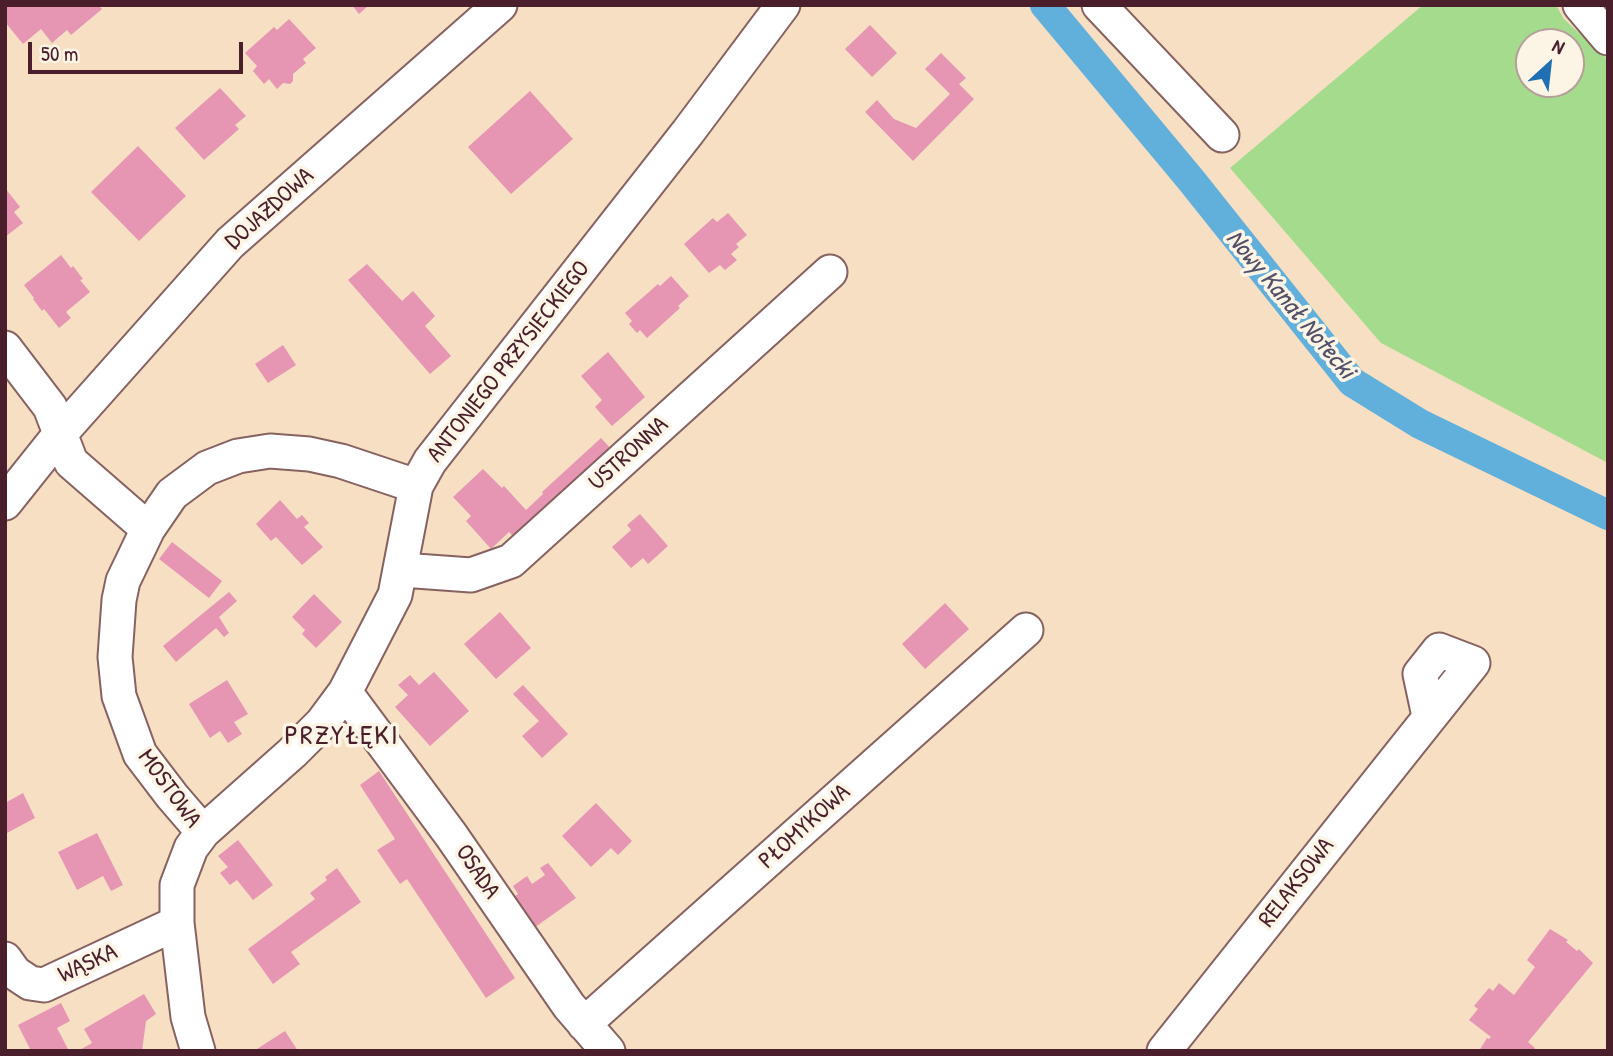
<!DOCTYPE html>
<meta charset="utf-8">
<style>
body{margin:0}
#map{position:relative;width:1613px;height:1056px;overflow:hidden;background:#f6dfc3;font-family:"Patrick Hand",sans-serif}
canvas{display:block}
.frame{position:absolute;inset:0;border:7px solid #4a1f2b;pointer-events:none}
.north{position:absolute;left:1515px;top:28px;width:70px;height:70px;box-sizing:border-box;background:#fcf5e5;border:2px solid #b59f9b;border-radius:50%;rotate:27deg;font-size:19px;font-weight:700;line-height:28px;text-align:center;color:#4a1f2b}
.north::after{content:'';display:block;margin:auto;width:24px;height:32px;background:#1f6fb2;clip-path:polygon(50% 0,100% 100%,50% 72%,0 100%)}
.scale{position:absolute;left:28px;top:42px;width:215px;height:32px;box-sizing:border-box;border:4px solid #4a1f2b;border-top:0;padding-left:9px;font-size:21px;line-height:24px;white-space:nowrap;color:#4a1f2b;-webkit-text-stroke:5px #fcf5e5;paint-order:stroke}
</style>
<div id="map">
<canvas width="1613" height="1056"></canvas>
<div class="frame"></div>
<div class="north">N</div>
<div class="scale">50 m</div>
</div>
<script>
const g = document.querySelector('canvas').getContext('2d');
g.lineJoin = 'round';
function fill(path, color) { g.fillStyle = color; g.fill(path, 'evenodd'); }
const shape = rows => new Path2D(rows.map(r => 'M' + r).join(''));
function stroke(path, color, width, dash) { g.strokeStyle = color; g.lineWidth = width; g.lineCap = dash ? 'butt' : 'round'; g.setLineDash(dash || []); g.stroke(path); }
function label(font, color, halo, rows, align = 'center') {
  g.font = font + ' "Patrick Hand",sans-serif'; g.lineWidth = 7; g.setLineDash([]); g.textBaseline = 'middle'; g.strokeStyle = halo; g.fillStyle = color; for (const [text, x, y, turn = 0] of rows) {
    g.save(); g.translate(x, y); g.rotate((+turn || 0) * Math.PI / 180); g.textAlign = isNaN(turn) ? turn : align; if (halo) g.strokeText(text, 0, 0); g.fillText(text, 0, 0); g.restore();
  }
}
fill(shape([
 [1423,5,1556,5,1564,19,1608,60,1608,463,1381,343,1230,168],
 [1529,42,1571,42,1571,84,1529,84]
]), '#a5db8c');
stroke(shape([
 [1045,5,1191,180,1352,382,1420,424,1608,515]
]), '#61afdb', 30);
fill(shape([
 [5,5,98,5,102,9,71,35,67,30,52,43,41,29,23,44,5,22],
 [352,5,369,5,359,14],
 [289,19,316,48,303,59,306,63,293,74,293,81,290,84,283,83,277,89,269,79,264,84,253,71,257,66,245,53,274,27,277,30],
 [870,25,897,53,872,77,845,49],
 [941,53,966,78,959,84,974,99,913,161,865,112,877,100,894,119,916,128,950,94,925,69],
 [220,88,246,116,235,125,239,129,204,160,175,128],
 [530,91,573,139,511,194,468,147],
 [138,146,186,196,139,241,91,192],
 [5,188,20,207,14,212,23,223,5,237],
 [728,213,747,235,736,244,739,247,731,254,737,260,725,270,720,265,709,273,684,244,713,218,717,222],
 [61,255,71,268,73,266,83,279,80,280,90,292,66,312,71,318,59,328,44,309,42,311,33,299,34,298,24,285],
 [367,264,402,301,413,291,435,316,425,326,451,356,430,374,348,280],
 [671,276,689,296,678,306,680,308,647,338,640,330,637,333,629,324,632,321,625,313,658,284,660,286],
 [283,345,296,365,268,383,255,364],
 [608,352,645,397,612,426,595,407,602,400,581,376],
 [601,438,614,452,517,541,509,532,491,549,466,521,471,516,453,497,483,469,502,488,504,486,526,510,543,494,542,492],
 [280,500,297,519,302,515,309,523,304,527,323,547,302,565,276,537,271,541,256,524],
 [640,514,668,546,648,564,643,558,631,568,612,547,631,530,627,525],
 [172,542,222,581,209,598,159,559],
 [229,592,237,601,219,617,229,633,224,637,216,628,176,662,163,646],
 [314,594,342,622,316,648,302,634,305,630,292,617],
 [945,603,969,629,925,669,902,644],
 [500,612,531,648,496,679,464,644],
 [434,672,469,711,430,746,395,707,408,695,398,685,410,675,419,685],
 [227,680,248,714,234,722,242,734,228,743,220,731,210,738,189,704],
 [523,685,568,734,542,758,522,736,539,721,513,694],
 [379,771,515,978,486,998,407,879,400,884,377,850,395,839,360,785],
 [23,793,35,818,5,834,5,803],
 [596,803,632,841,618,855,611,848,591,867,562,836],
 [97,833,123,885,111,891,103,876,77,890,58,852],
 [238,840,273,885,253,900,237,880,230,885,220,873,228,867,218,856],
 [548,863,576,898,531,930,510,900,518,894,513,886,527,876,532,884,545,875,540,868],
 [337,868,361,902,291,952,300,964,273,984,248,949,315,899,310,893,327,880,325,877],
 [1550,929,1568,940,1566,942,1577,951,1579,949,1593,963,1528,1042,1535,1048,1533,1051,1479,1051,1487,1038,1489,1039,1491,1037,1469,1020,1478,1009,1474,1006,1489,988,1493,991,1499,983,1514,995,1535,967,1527,960],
 [144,994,156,1014,146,1021,142,1051,78,1051,92,1043,84,1029],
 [61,1003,70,1021,57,1028,69,1051,31,1051,18,1025],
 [285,1031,298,1051,254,1051,274,1038]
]), '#e696b3');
const minor = shape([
 [1099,5,1222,135],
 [1580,5,1608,38],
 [5,348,50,407,71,462,148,529],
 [5,503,60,434,230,243,500,5],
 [402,570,471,575,511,561,830,272],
 [345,692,451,835,569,1006,608,1051],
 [203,832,172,796,140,754,119,696,115,657,119,600,123,581,148,529,172,494,207,468,238,456,270,451,309,454,341,461,416,486],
 [5,959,15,973,30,983,44,985,177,923],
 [584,1024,1026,630],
 [198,1051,188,1017,177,923,177,885,191,848,203,832,292,753,322,723,345,692,395,595,416,486,430,461,688,132,783,5],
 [1164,1051,1473,663,1439,650,1420,674,1429,716]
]);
stroke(minor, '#866260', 37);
stroke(minor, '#fff', 33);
label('24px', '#4a1f2b', '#fcf5e5', [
 ["DOJAZDOWA",270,209,-42],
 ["ANTONIEGO PRZYSIECKIEGO",509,362,-52],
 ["USTRONNA",629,454,-42],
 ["MOSTOWA",169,789,54],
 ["PŁOMYKOWA",805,827,-42],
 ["OSADA",477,872,56],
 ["RELAKSOWA",1297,883,-52],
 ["WĄSKA",88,964,-25]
]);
label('italic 26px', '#525169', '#fcf5e5', [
 ["Nowy Kanał Notecki",1290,305,50]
]);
g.letterSpacing = '2px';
label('28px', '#4a1f2b', '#fcf5e5', [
 ["PRZYŁĘKI",342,737]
]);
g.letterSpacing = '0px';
</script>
